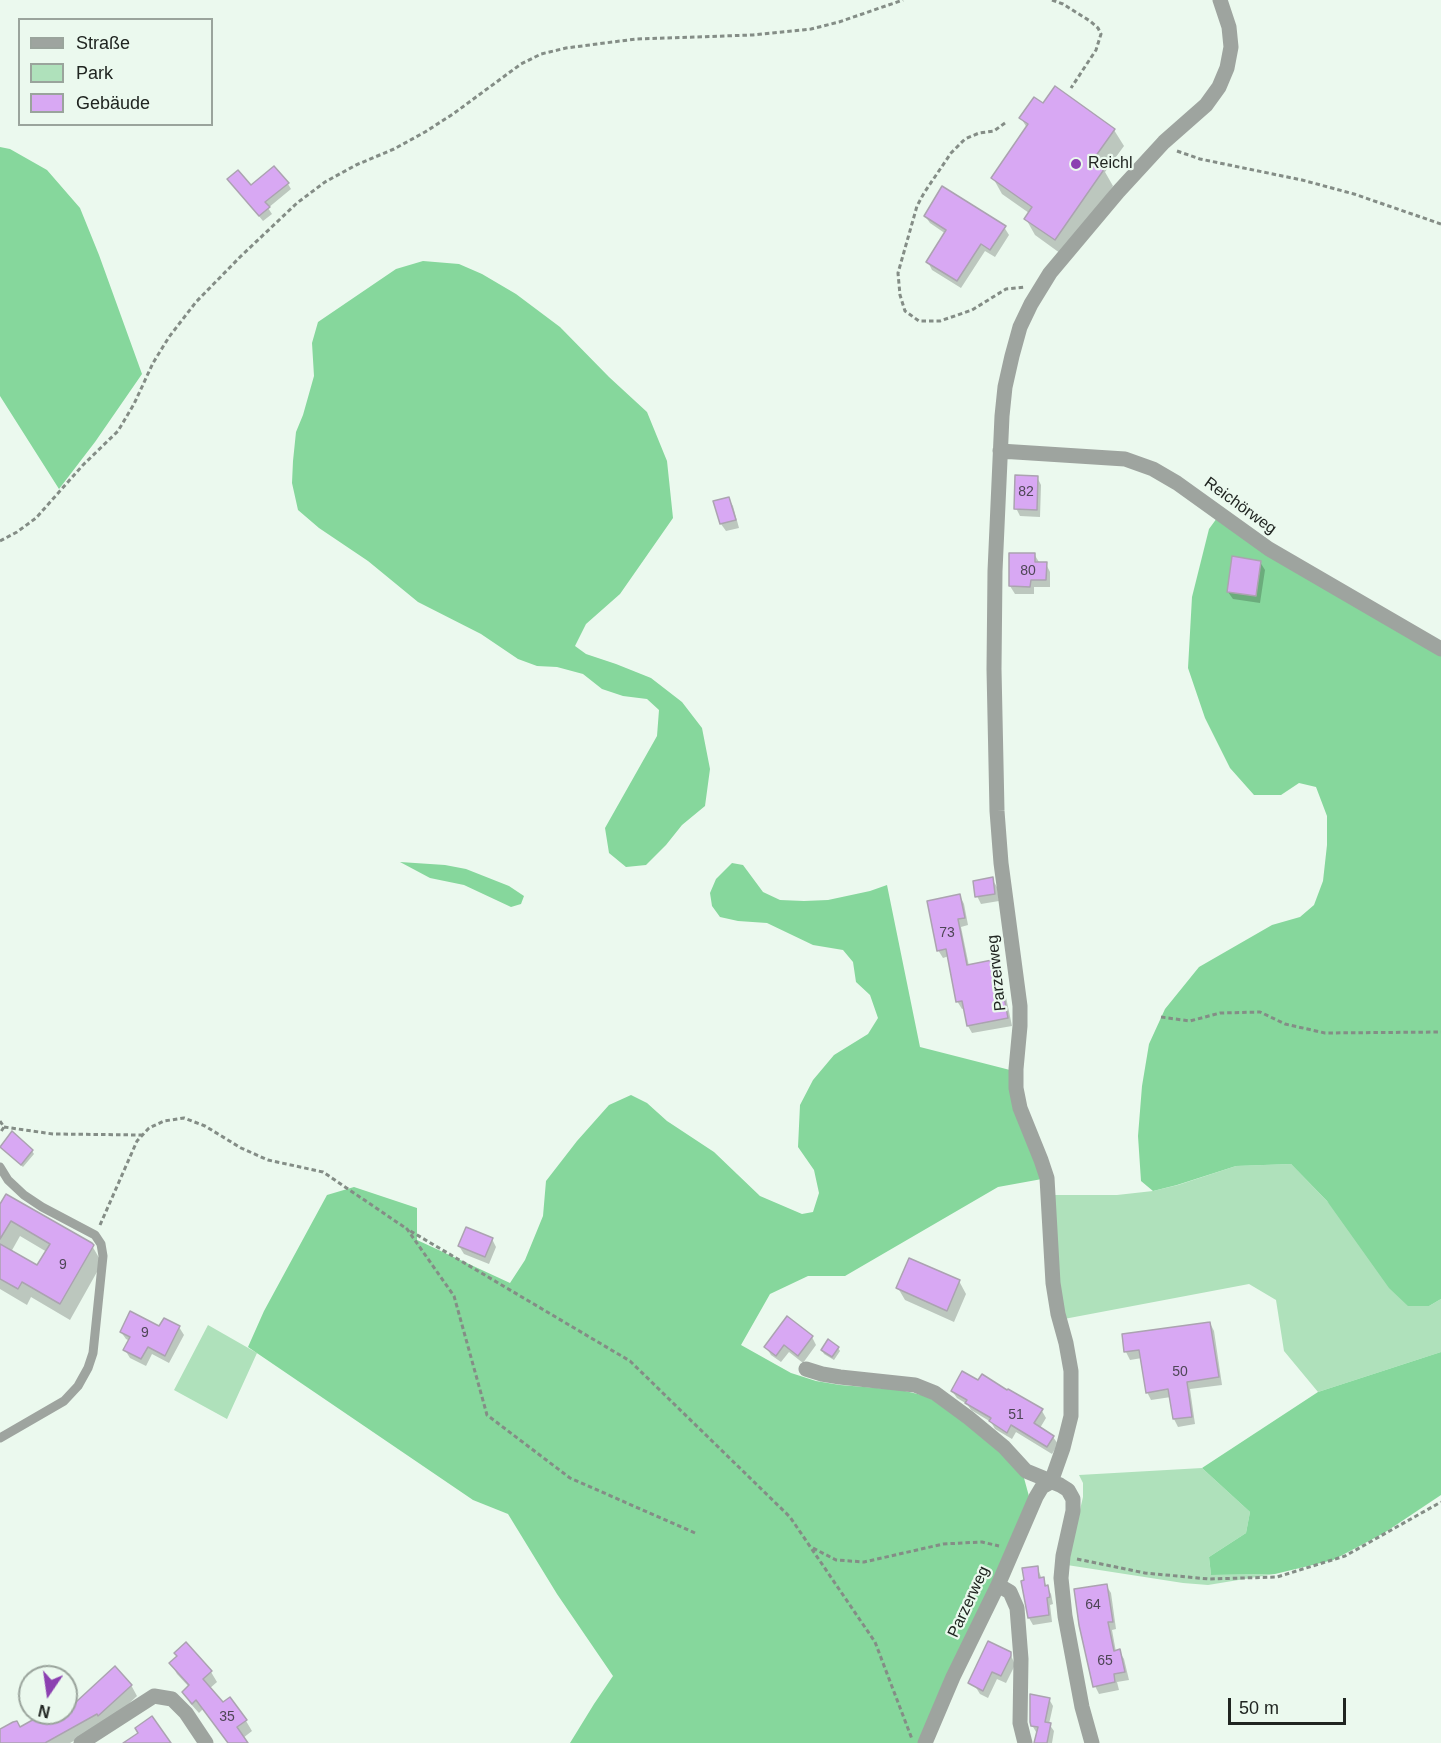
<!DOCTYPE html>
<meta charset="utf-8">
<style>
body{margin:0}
#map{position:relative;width:1441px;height:1743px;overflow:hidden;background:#ebf9ee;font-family:Helvetica,sans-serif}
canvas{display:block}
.legend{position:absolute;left:18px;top:18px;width:195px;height:108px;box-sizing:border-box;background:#ebf9ee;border:2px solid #9aa49c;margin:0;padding:8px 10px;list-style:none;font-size:18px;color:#202521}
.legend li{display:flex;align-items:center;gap:12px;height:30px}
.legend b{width:30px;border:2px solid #9aa49c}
.north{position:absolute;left:18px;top:1665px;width:60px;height:60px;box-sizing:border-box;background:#ebf9ee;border:2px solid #9aa49c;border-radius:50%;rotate:193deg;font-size:16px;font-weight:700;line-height:24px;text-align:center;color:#202521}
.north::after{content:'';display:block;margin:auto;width:21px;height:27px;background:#8c40b1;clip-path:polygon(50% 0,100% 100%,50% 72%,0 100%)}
.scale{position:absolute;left:1228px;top:1698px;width:118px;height:27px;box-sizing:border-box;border:3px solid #202521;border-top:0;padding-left:8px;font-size:18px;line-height:21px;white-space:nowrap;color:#202521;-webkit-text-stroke:4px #ebf9ee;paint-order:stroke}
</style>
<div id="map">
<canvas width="1441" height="1743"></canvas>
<ul class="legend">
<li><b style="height:8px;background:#9ea49f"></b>Straße</li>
<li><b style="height:16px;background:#afe1bb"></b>Park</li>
<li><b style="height:16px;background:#d8a8f3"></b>Gebäude</li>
</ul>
<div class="north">N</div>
<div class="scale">50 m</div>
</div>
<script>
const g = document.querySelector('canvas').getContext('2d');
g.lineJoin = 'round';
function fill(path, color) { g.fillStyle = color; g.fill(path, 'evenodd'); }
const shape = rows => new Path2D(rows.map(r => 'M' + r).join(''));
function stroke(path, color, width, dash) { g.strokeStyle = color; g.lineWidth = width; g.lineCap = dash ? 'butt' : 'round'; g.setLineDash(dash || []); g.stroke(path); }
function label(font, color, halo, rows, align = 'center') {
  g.font = font + ' Helvetica,sans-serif'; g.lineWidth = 4.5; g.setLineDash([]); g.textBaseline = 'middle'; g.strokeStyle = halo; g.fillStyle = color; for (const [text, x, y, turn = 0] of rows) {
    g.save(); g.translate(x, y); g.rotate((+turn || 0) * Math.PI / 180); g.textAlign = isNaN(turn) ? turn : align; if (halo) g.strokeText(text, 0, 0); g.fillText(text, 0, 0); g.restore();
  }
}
fill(shape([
 [1291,1164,1429,1306,1441,1299,1441,1352,1318,1392,1284,1351,1276,1300,1249,1284,1064,1319,1059,1287,1053,1195,1117,1195,1153,1191,1178,1185,1236,1166],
 [208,1325,257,1353,227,1419,174,1390],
 [1202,1468,1250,1512,1246,1533,1209,1557,1211,1575,1275,1574,1208,1585,1183,1583,1067,1565,1083,1497,1083,1483,1079,1475]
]), '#afe1bb');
fill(shape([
 [0,147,10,149,47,170,80,208,99,255,142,374,95,442,59,489,0,396],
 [423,261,459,264,482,274,516,294,560,327,609,377,647,412,667,461,673,518,620,594,586,624,575,646,586,654,616,664,651,678,682,702,702,728,710,769,705,806,682,825,666,845,646,865,626,867,609,853,605,828,657,736,659,710,647,699,623,696,602,689,583,674,557,667,537,666,518,659,481,634,418,602,368,561,319,528,298,510,292,483,293,461,296,432,303,415,314,376,312,343,318,322,396,269],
 [1217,518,1441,655,1441,1299,1429,1306,1408,1306,1389,1288,1327,1201,1291,1164,1236,1166,1177,1185,1153,1191,1141,1181,1138,1136,1142,1086,1149,1044,1165,1009,1199,967,1272,925,1300,917,1314,905,1323,881,1327,845,1327,816,1316,787,1299,783,1281,795,1254,795,1230,768,1205,718,1188,668,1192,597,1209,529],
 [400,862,445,865,466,869,509,886,524,896,521,904,511,907,464,885,430,878],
 [732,863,743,865,763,892,780,900,804,901,828,900,870,891,887,885,920,1047,1010,1070,1042,1179,998,1187,845,1276,808,1276,770,1294,741,1345,791,1373,816,1381,840,1385,901,1390,926,1396,944,1406,1005,1455,1024,1478,1030,1500,919,1743,570,1743,594,1704,613,1676,557,1594,508,1514,473,1500,248,1347,264,1311,327,1195,354,1187,417,1208,417,1240,510,1283,525,1260,543,1216,546,1181,577,1141,609,1105,631,1095,647,1103,667,1121,714,1152,760,1196,802,1214,813,1212,819,1193,814,1170,798,1147,800,1105,813,1080,834,1055,868,1034,878,1018,870,995,856,982,853,962,843,950,813,945,767,923,738,921,720,917,712,906,710,893,716,879],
 [1441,1352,1441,1495,1384,1533,1333,1560,1275,1574,1211,1575,1209,1557,1246,1533,1250,1512,1202,1468,1318,1392]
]), '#86d79c');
fill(shape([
 [1043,105,1114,130,1124,146,1105,172,1113,186,1064,256,1035,235,1026,219,1029,213,1002,194,993,178,1027,128,1021,118],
 [229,180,251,187,288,184,291,189,268,208,272,214,263,221],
 [925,216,1004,227,1009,235,995,257,985,251,961,288,932,270,928,262,946,234,930,223],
 [1037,477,1041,485,1040,517,1020,516,1016,508],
 [728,498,733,506,739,528,726,531,721,524],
 [1034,554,1039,562,1046,564,1050,572,1050,587,1034,587,1034,594,1015,594,1010,586],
 [1260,562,1265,570,1260,603,1233,599,1228,592],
 [992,879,997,887,999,901,981,904,977,896],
 [960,896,964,904,968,925,961,927,969,966,996,961,1000,968,1012,1026,972,1033,968,1026,965,1008,962,1009,957,1001,949,956,943,958,938,950],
 [1,1146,32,1151,34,1154,23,1167],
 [0,1207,91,1244,102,1263,70,1320,31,1297,27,1305,0,1289],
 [20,1236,47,1252,38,1267,11,1252],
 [492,1239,496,1247,489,1264,464,1254,459,1246],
 [959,1281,966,1294,954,1322,905,1300,898,1288],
 [164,1320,179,1327,184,1335,169,1363,152,1354,146,1366,130,1358,125,1350,130,1341,126,1339,121,1332,160,1328],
 [1210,1323,1214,1331,1222,1385,1190,1389,1195,1424,1178,1427,1174,1419,1171,1397,1151,1400,1147,1392,1142,1358,1130,1360,1126,1352,1123,1336],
 [812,1337,816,1345,803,1363,789,1352,781,1362,771,1355,766,1347],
 [838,1348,840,1351,834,1360,824,1354,822,1350],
 [952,1391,1042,1411,1046,1418,1040,1428,1053,1437,1058,1444,1052,1454,1016,1432,1012,1439,995,1429,991,1422,971,1410,967,1404,957,1398],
 [1037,1567,1042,1579,1043,1579,1051,1594,1053,1604,1050,1605,1052,1622,1033,1625,1029,1618,1023,1582],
 [1106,1585,1111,1593,1116,1629,1112,1630,1116,1652,1119,1651,1124,1659,1129,1680,1117,1682,1119,1690,1099,1694,1095,1686],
 [1010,1653,1015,1665,1006,1683,997,1679,988,1698,980,1694,975,1686],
 [171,1663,211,1672,217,1682,209,1689,223,1704,246,1721,252,1731,243,1738,246,1743,228,1743,203,1709,199,1713,190,1703,184,1692,189,1687,177,1674],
 [131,1685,137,1696,105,1726,104,1724,70,1743,0,1743,0,1731,20,1729,48,1713,66,1713,66,1703,75,1705],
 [1049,1699,1053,1706,1049,1724,1054,1731,1052,1743,1036,1743,1038,1732,1036,1732,1032,1725]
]), '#0003');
const building = shape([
 [1055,86,1115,129,1093,160,1105,168,1055,240,1024,219,1032,207,991,178,1028,124,1019,118,1034,97,1043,103,1055,86],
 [274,166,289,183,265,202,270,207,259,216,227,179,238,170,251,185,274,166],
 [942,186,1006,226,990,250,981,244,957,281,926,262,946,230,924,216,942,186],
 [1015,475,1038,476,1037,510,1014,509,1015,475],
 [729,497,736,520,720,524,713,501,729,497],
 [1009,553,1035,553,1035,562,1047,562,1046,580,1031,580,1030,587,1009,586,1009,553],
 [1232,556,1261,561,1256,596,1227,592,1232,556],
 [993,877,995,894,975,897,973,881,993,877],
 [960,894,965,918,958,919,967,965,997,959,1008,1018,967,1026,962,1001,956,1002,946,949,937,951,927,901,960,894],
 [12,1131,33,1150,21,1165,0,1147,12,1131],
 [6,1194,92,1243,94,1245,60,1304,22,1282,18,1289,0,1279,0,1244,37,1265,50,1244,11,1221,0,1239,0,1204,6,1194],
 [466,1227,493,1238,485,1257,458,1246,466,1227],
 [909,1258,960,1280,947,1311,896,1288,909,1258],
 [130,1311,159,1326,164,1318,180,1326,165,1356,148,1347,141,1359,123,1350,130,1337,120,1332,130,1311],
 [787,1316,813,1336,798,1356,784,1345,776,1356,764,1347,787,1316],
 [1210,1322,1219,1377,1187,1382,1192,1417,1173,1419,1168,1389,1146,1393,1139,1350,1124,1352,1122,1334,1210,1322],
 [828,1339,839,1347,832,1357,821,1350,828,1339],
 [962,1371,978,1380,982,1374,1007,1390,1008,1389,1043,1409,1034,1423,1054,1436,1047,1447,1011,1425,1007,1433,989,1421,991,1418,965,1403,967,1400,951,1391,962,1371],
 [1038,1566,1039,1578,1044,1577,1045,1586,1048,1585,1050,1597,1047,1598,1049,1615,1028,1618,1021,1581,1024,1580,1022,1568,1038,1566],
 [1107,1584,1113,1622,1108,1622,1114,1651,1120,1649,1125,1672,1114,1674,1115,1682,1093,1687,1079,1625,1074,1589,1107,1584],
 [988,1641,1011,1652,1011,1656,1001,1676,992,1672,983,1691,968,1683,988,1641],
 [186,1642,212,1671,203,1679,223,1702,230,1697,247,1720,237,1727,248,1743,228,1743,196,1700,192,1704,182,1692,189,1685,169,1663,177,1656,174,1653,186,1642],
 [115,1666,132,1685,98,1716,97,1714,45,1743,0,1743,0,1729,13,1722,17,1721,20,1727,45,1713,66,1713,66,1685,76,1702,115,1666],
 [1030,1694,1050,1698,1045,1722,1051,1723,1047,1743,1034,1743,1038,1727,1031,1726,1030,1722,1030,1694],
 [152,1716,171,1743,123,1743,138,1733,135,1728,152,1716]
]);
fill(building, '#d8a8f3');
stroke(building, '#aba3b0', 1.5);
stroke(shape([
 [1052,0,1063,4,1090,21,1098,28,1101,34,1096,50,1071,88],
 [1005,123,994,131,979,133,965,139,951,153,924,193,917,206,898,273,900,295,905,311,919,321,940,321,972,310,1006,289,1026,287],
 [1177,151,1200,159,1302,180,1354,194,1441,224],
 [0,541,17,532,36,518,83,465,118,431,134,404,153,363,169,337,196,302,240,257,297,203,325,182,356,165,394,149,425,132,453,114,521,64,541,54,566,48,636,39,753,35,811,29,839,22,903,0],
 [1161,1017,1190,1021,1220,1013,1260,1012,1285,1024,1325,1033,1441,1032],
 [0,1121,4,1127,0,1133],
 [4,1127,53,1134,142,1135],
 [100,1225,137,1141,149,1128,164,1121,184,1118,205,1126,241,1148,268,1160,323,1172,407,1229],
 [695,1533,570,1478,487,1415,454,1296,407,1229,630,1361,790,1517,875,1642,912,1739],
 [813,1548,836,1560,864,1562,943,1544,982,1542,999,1546],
 [1077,1559,1145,1573,1209,1579,1277,1577,1345,1556,1441,1502]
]), '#848d86', 3, [4.5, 3]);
stroke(shape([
 [0,1167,8,1180,24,1195,42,1207,95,1235,101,1244,103,1256,93,1353,88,1368,78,1386,64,1401,0,1438]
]), '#9ea49f', 9);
stroke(shape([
 [1000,451,1125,459,1153,469,1177,483,1269,549,1441,649],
 [806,1369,822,1374,840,1377,915,1385,935,1393,969,1418,1004,1447,1026,1471,1060,1485,1068,1490,1073,1499,1073,1511,1063,1556,1061,1578,1065,1616,1082,1707,1092,1743],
 [998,1585,1010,1592,1017,1608,1021,1659,1020,1723,1025,1743],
 [81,1743,154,1696,172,1699,186,1713,206,1743],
 [925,1743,953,1677,998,1585,1036,1497,1042,1487,1051,1482,1063,1448,1071,1416,1071,1371,1066,1343,1058,1314,1053,1283,1047,1178,1041,1160,1020,1108,1016,1088,1016,1069,1020,1026,1020,1006,1001,863,997,811,994,669,995,571,1002,416,1005,387,1012,356,1020,327,1031,304,1050,273,1118,192,1164,142,1206,105,1219,87,1227,68,1231,47,1229,27,1220,0]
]), '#9ea49f', 15);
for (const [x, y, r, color] of [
 [1076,164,6,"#8c40b1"]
]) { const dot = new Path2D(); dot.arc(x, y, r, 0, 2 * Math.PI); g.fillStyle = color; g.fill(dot); stroke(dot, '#ebf9ee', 2); }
label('14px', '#4e4656', null, [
 ["82",1026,492],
 ["80",1028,571],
 ["73",947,933],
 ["9",63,1265],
 ["9",145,1333],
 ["50",1180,1372],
 ["51",1016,1415],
 ["64",1093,1605],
 ["65",1105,1661],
 ["35",227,1717]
]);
label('16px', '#202521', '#ebf9ee', [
 ["Reichl",1088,164]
], 'left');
label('16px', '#202521', '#ebf9ee', [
 ["Reichörweg",1240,506,36],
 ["Parzerweg",997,973,-96],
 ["Parzerweg",969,1602,-65]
]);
</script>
